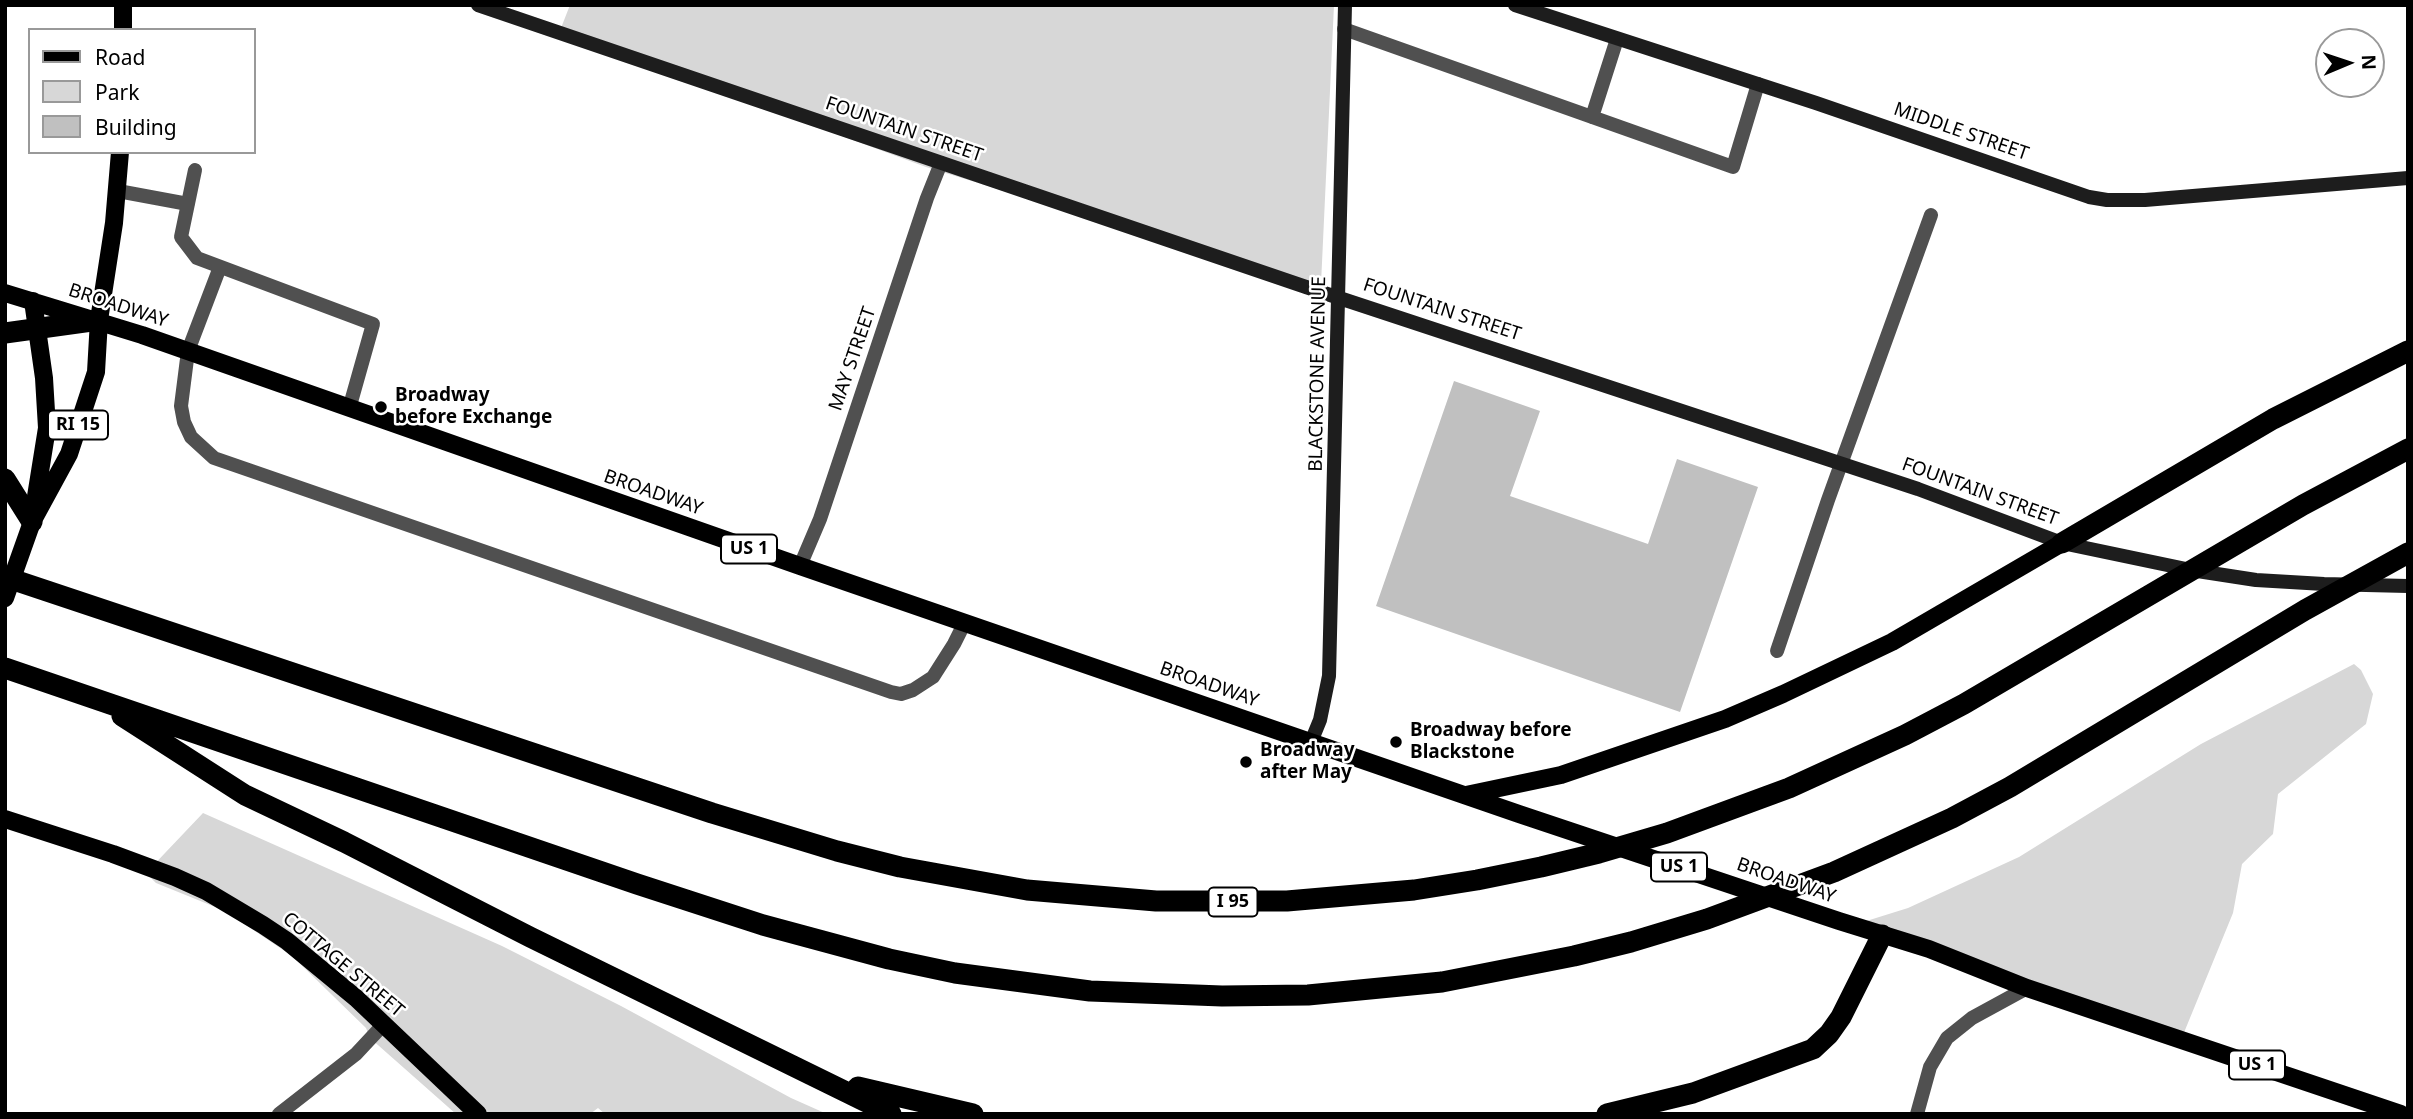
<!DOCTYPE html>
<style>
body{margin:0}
#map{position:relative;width:2413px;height:1119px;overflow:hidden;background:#fff;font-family:"Noto Sans",sans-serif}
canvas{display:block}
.frame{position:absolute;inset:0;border:7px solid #000;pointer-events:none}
.legend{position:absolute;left:28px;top:28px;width:228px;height:126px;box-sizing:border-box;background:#fff;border:2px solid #999;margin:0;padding:9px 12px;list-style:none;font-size:21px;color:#000}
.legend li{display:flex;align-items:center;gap:14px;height:35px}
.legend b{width:35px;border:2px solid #999}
.north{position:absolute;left:2315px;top:28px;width:70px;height:70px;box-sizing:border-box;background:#fff;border:2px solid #999;border-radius:50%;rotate:88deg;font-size:19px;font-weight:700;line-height:28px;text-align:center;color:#000}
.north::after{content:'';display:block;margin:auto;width:24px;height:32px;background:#000;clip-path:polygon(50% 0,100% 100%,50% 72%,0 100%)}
</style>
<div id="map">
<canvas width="2413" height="1119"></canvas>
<div class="frame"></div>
<ul class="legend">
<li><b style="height:9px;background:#000"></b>Road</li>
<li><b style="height:19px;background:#d7d7d7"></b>Park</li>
<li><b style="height:19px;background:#c0c0c0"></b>Building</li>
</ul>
<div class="north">N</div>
</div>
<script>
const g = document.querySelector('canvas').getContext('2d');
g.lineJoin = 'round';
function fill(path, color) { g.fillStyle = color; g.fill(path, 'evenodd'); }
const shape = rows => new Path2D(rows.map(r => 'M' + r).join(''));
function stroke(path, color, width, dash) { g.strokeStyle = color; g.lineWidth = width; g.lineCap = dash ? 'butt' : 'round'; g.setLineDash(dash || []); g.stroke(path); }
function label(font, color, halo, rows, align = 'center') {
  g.font = font + ' "Noto Sans",sans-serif'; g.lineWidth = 5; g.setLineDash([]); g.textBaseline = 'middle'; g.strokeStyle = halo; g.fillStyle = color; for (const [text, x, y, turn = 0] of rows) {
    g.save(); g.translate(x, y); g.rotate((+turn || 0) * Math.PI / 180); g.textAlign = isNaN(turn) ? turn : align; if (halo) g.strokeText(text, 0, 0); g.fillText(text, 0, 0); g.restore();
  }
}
fill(shape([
 [570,5,1334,5,1321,284,1304,283,926,167,568,35,561,28],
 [2354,664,2361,670,2373,694,2366,724,2278,794,2273,834,2242,864,2233,913,2183,1035,1860,923,1908,908,2019,857,2201,744],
 [203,813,502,946,621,1006,791,1098,827,1114,605,1114,598,1108,590,1114,456,1114,370,1038,366,1028,292,956,225,911,156,883,146,873]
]), '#d7d7d7');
fill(shape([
 [1454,381,1540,411,1510,496,1648,544,1677,459,1758,487,1680,712,1376,606]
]), '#c0c0c0');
stroke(shape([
 [1344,29,1733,167,1758,84],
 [1592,117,1617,39],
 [195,170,181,237,197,258,373,324,349,409],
 [118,191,188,204],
 [220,267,188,351,181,406,184,422,191,437,214,458,891,692,901,694,913,690,933,677,954,644,965,622],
 [1777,651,1828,500,1931,215]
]), '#505050', 14);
stroke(shape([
 [800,566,820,519,927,198,941,163],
 [279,1114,356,1054,383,1025],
 [1917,1114,1930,1067,1947,1038,1972,1018,2027,988]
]), '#505050', 14);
stroke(shape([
 [478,5,1306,287,1918,489,2062,543,2191,570,2256,580,2324,584,2408,586],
 [1515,5,1816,103,2089,197,2107,200,2145,200,2408,178],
 [1311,742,1320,720,1329,676,1345,5]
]), '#1d1d1d', 14);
stroke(shape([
 [123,30,123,5],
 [5,293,142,335,800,566,1519,814,1839,921,1929,949,2027,988,2401,1114],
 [33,301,44,378,47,428,34,509],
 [5,598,32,522,69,454,96,372,99,320,114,223,120,152],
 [1466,795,1561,775,1725,719,1783,694,1892,642,2062,543],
 [5,819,113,854,175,877,206,891,263,925,287,941,356,998,478,1114]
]), '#000', 18);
stroke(shape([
 [5,333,99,320],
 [5,479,32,522],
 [2062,543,2273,419,2408,351],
 [5,577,712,813,837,851,900,867,1027,890,1156,901,1287,901,1414,890,1477,880,1541,867,1599,853,1667,833,1789,788,1905,735,1964,704,2303,505,2408,449],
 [5,668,637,884,763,925,889,959,955,973,1090,991,1222,996,1308,995,1442,982,1574,956,1631,942,1707,919,1834,872,1952,818,2010,787,2305,610,2408,553],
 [122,716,245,795,344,842,530,937,891,1114],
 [858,1087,973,1114],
 [1607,1114,1693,1093,1813,1049,1829,1034,1841,1017,1882,935]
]), '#000', 21);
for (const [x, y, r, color] of [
 [381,407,7,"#000"],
 [1396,742,7,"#000"],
 [1246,762,7,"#000"]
]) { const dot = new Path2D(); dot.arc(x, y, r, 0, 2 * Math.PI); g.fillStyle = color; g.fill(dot); stroke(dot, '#fff', 2.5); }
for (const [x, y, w] of [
 [78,425,60],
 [749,549,56],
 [1679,867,56],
 [1233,902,49],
 [2257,1065,56]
]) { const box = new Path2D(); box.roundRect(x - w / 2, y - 14.5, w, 29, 5); g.fillStyle = '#fff'; g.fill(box); stroke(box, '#000', 2); }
label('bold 18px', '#000', null, [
 ["RI 15",78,425],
 ["US 1",749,549],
 ["US 1",1679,867],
 ["I 95",1233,902],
 ["US 1",2257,1065]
]);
label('19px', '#000', '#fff', [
 ["FOUNTAIN STREET",904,130,19],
 ["MIDDLE STREET",1961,132,19],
 ["BROADWAY",118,306,18],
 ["FOUNTAIN STREET",1442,310,18],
 ["MAY STREET",853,359,-71],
 ["BLACKSTONE AVENUE",1318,374,-89],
 ["FOUNTAIN STREET",1980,492,20],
 ["BROADWAY",653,493,19],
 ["BROADWAY",1209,685,19],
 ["BROADWAY",1786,881,19],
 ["COTTAGE STREET",343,965,40]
]);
label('bold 19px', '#000', '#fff', [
 ["Broadway",395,396],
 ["before Exchange",395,418],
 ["Broadway before",1410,731],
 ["Blackstone",1410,753],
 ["Broadway",1260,751],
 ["after May",1260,773]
], 'left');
</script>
